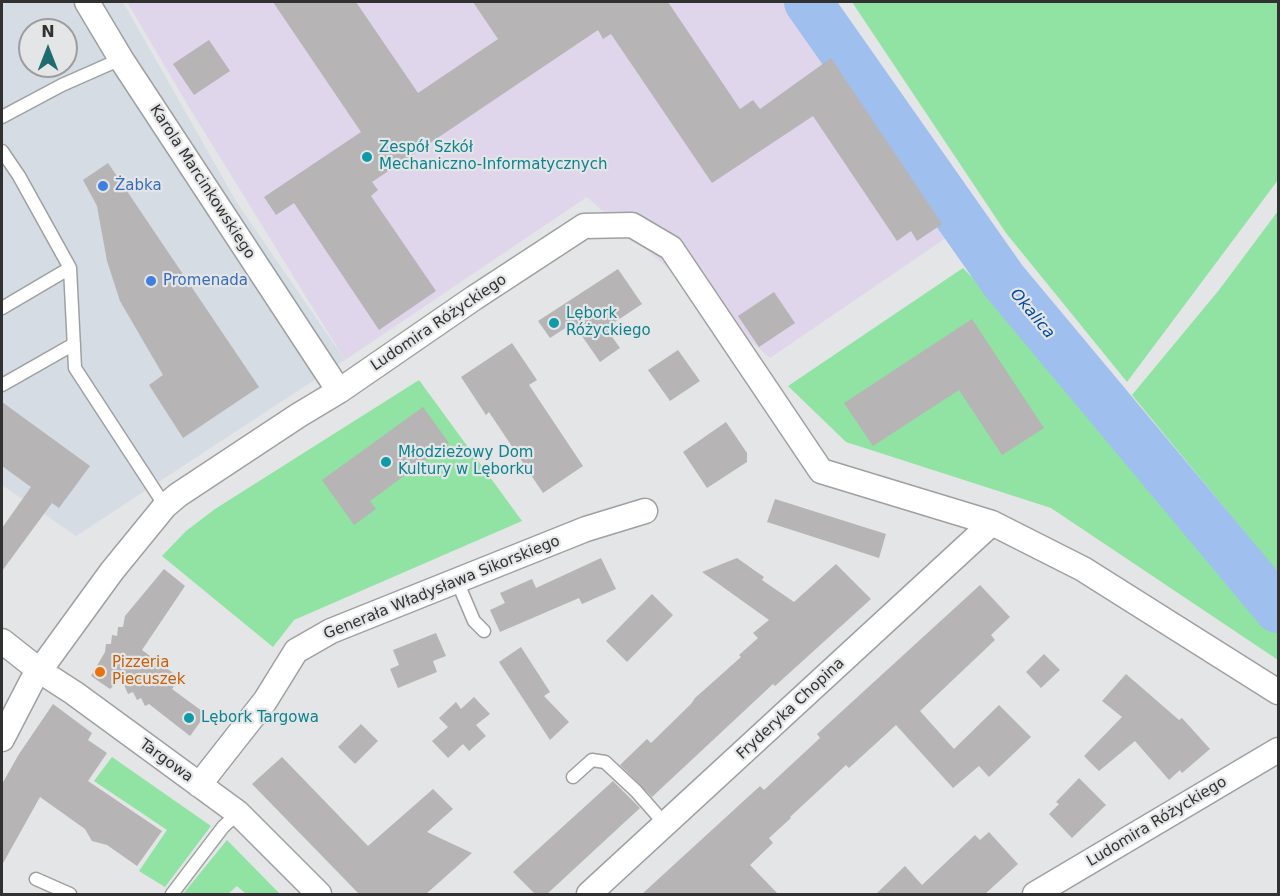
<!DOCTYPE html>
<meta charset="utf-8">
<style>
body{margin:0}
#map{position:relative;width:1280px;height:896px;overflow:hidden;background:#e4e5e6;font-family:"DejaVu Sans",sans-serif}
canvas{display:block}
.frame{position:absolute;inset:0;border:3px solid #313131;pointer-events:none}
.north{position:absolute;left:18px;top:18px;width:60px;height:60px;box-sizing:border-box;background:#e4e5e6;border:2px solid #9c9d9e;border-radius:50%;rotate:0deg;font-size:16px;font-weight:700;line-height:24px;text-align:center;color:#313131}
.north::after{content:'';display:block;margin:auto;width:21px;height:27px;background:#1e6b70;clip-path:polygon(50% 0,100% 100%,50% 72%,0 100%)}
</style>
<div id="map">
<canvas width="1280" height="896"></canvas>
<div class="frame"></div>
<div class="north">N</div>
</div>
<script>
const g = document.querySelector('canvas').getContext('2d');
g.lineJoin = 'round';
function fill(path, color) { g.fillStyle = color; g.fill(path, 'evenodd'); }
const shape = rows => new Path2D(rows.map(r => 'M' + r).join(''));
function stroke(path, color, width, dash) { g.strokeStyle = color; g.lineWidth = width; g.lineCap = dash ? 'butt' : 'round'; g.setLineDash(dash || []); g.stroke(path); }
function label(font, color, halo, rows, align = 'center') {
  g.font = font + ' "DejaVu Sans",sans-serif'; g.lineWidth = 4.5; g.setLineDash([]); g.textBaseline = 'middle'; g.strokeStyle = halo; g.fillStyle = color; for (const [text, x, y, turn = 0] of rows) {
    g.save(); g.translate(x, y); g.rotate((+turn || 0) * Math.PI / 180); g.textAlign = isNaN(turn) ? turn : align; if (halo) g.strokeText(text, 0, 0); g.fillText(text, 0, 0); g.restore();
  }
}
fill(shape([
 [2,2,123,2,237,203,345,360,76,536,2,485],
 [30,30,66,30,66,66,30,66]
]), '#d5dce3');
fill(shape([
 [127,2,793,2,962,227,770,358,587,197,345,360,189,107]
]), '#dfd6eb');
fill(shape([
 [852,2,1278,2,1278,180,1127,382,1006,233],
 [1278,211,1278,573,1132,395,1219,290],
 [963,268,1051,360,1278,628,1278,660,1051,508,846,442,788,386],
 [419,380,522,521,294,620,273,647,162,556,186,531,215,509],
 [112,757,211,826,165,887,139,871,167,830,94,781],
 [227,840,280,894,246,894,237,886,228,894,183,894]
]), '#90e3a3');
stroke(shape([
 [1277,608,1278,607]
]), '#7e94b6', 8);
stroke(shape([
 [808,2,1004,281,1278,609]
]), '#9fbfef', 48);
fill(shape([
 [273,2,356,2,418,93,498,39,473,2,668,2,740,109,753,100,760,109,831,58,942,224,917,241,911,231,897,241,813,116,712,183,611,34,603,39,598,30,372,182,378,190,371,196,436,291,379,330,294,203,276,215,264,197,361,132],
 [209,40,230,71,194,95,173,64],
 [108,163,259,387,183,438,149,385,163,375,120,301,107,261,97,206,83,180],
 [618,269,642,304,606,328,620,348,600,362,573,323,550,338,538,321],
 [774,292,795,323,759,347,738,316],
 [972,319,1044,428,1002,455,959,390,873,446,844,403],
 [512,343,537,380,529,385,583,466,543,493,489,412,486,415,461,377],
 [678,350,700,381,670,401,648,370],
 [2,402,90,466,59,508,52,503,2,571,2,528,31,487,2,466],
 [423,407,449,443,370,501,376,509,354,525,322,480],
 [726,422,747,453,747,462,707,488,683,452],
 [775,499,886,534,879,558,767,522],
 [601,558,616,589,582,604,579,598,500,632,490,610,505,603,500,593,532,579,536,588],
 [737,558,764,577,762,580,794,602,836,564,871,599,775,686,773,684,652,797,620,765,647,739,651,743,691,704,695,698,741,657,739,655,758,638,753,633,769,620,702,572],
 [164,569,185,586,142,650,180,678,172,689,206,714,190,736,149,704,145,706,141,698,137,700,133,692,128,694,121,678,110,689,91,676,105,652,106,644,111,644,112,635,117,636,118,627,123,627,125,616],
 [980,585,1010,617,991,635,995,640,920,711,954,749,999,705,1031,737,989,777,979,766,953,788,896,725,849,768,846,765,790,817,791,818,769,838,773,843,750,865,778,894,642,894,760,786,764,790,820,738,817,734],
 [652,594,673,615,627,662,606,641],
 [436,633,446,656,433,661,437,672,398,688,390,669,399,665,393,650],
 [521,647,550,692,544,696,569,722,550,740,499,662],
 [1044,654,1060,670,1041,688,1026,672],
 [1126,674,1179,720,1182,718,1210,749,1182,773,1180,770,1169,780,1135,741,1099,771,1084,756,1122,717,1102,701],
 [474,697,490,714,476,725,486,736,469,751,463,744,448,758,432,741,448,727,439,718,456,702,461,709],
 [53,704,92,733,88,740,107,753,88,781,162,831,137,866,107,845,92,841,85,829,40,797,2,865,2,784,19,754],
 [361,724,378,741,355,764,338,747],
 [282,757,368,846,433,789,453,809,427,832,472,853,426,894,359,894,252,784],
 [1079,778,1106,805,1072,838,1049,814,1059,804,1056,802],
 [613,781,640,808,547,894,535,894,513,872],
 [989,832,1018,864,985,894,876,894,905,866,922,885,975,835,980,840]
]), '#b6b4b5');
const service = shape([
 [2,117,62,85,121,59],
 [2,151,19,176,70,268,75,368,165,506],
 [2,308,70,268],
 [2,385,74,344],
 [457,581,474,621,484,631],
 [573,777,592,760,605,762,636,791,665,824],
 [36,879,70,894],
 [172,894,223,827,238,813]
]);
const minor = shape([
 [87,2,121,59,339,391],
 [2,641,40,671,74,693,238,813,319,894],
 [2,739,32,681,112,571,165,506,178,495,299,415,339,391,474,298,584,226,632,225,671,248,821,471,992,523,1083,569,1278,692],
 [199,785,265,701,296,651,331,631,586,529,645,511],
 [589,894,992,523],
 [1035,894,1278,750]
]);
stroke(service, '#9fa0a1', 15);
stroke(minor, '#9fa0a1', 27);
stroke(service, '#fff', 12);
stroke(minor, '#fff', 24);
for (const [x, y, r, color] of [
 [367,157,6,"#0f9aa8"],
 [103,186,6,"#3f7fe0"],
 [151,281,6,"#3f7fe0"],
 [554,323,6,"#0f9aa8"],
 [386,462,6,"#0f9aa8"],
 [100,672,6,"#e8710a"],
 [189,718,6,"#0f9aa8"]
]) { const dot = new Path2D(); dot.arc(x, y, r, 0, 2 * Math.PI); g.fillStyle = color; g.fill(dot); stroke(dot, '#e4e5e6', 2); }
label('15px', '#0d838f', '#e4e5e6', [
 ["Zespół Szkół",379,148],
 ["Mechaniczno-Informatycznych",379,165],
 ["Lębork",566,314],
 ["Różyckiego",566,331],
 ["Młodzieżowy Dom",398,453],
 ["Kultury w Lęborku",398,470],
 ["Lębork Targowa",201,718]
], 'left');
label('15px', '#313131', '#e4e5e6', [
 ["Karola Marcinkowskiego",202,182,57],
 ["Ludomira Różyckiego",439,323,-34],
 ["Generała Władysława Sikorskiego",442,588,-22],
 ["Fryderyka Chopina",791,709,-43],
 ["Targowa",166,761,36],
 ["Ludomira Różyckiego",1157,822,-31]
]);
label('15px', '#366cbe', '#e4e5e6', [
 ["Żabka",115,186],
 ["Promenada",163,281]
], 'left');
label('15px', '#c56008', '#e4e5e6', [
 ["Pizzeria",112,663],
 ["Piecuszek",112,680]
], 'left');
label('italic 16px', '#0048a2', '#e4e5e6', [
 ["Okalica",1032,314,50]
]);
</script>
